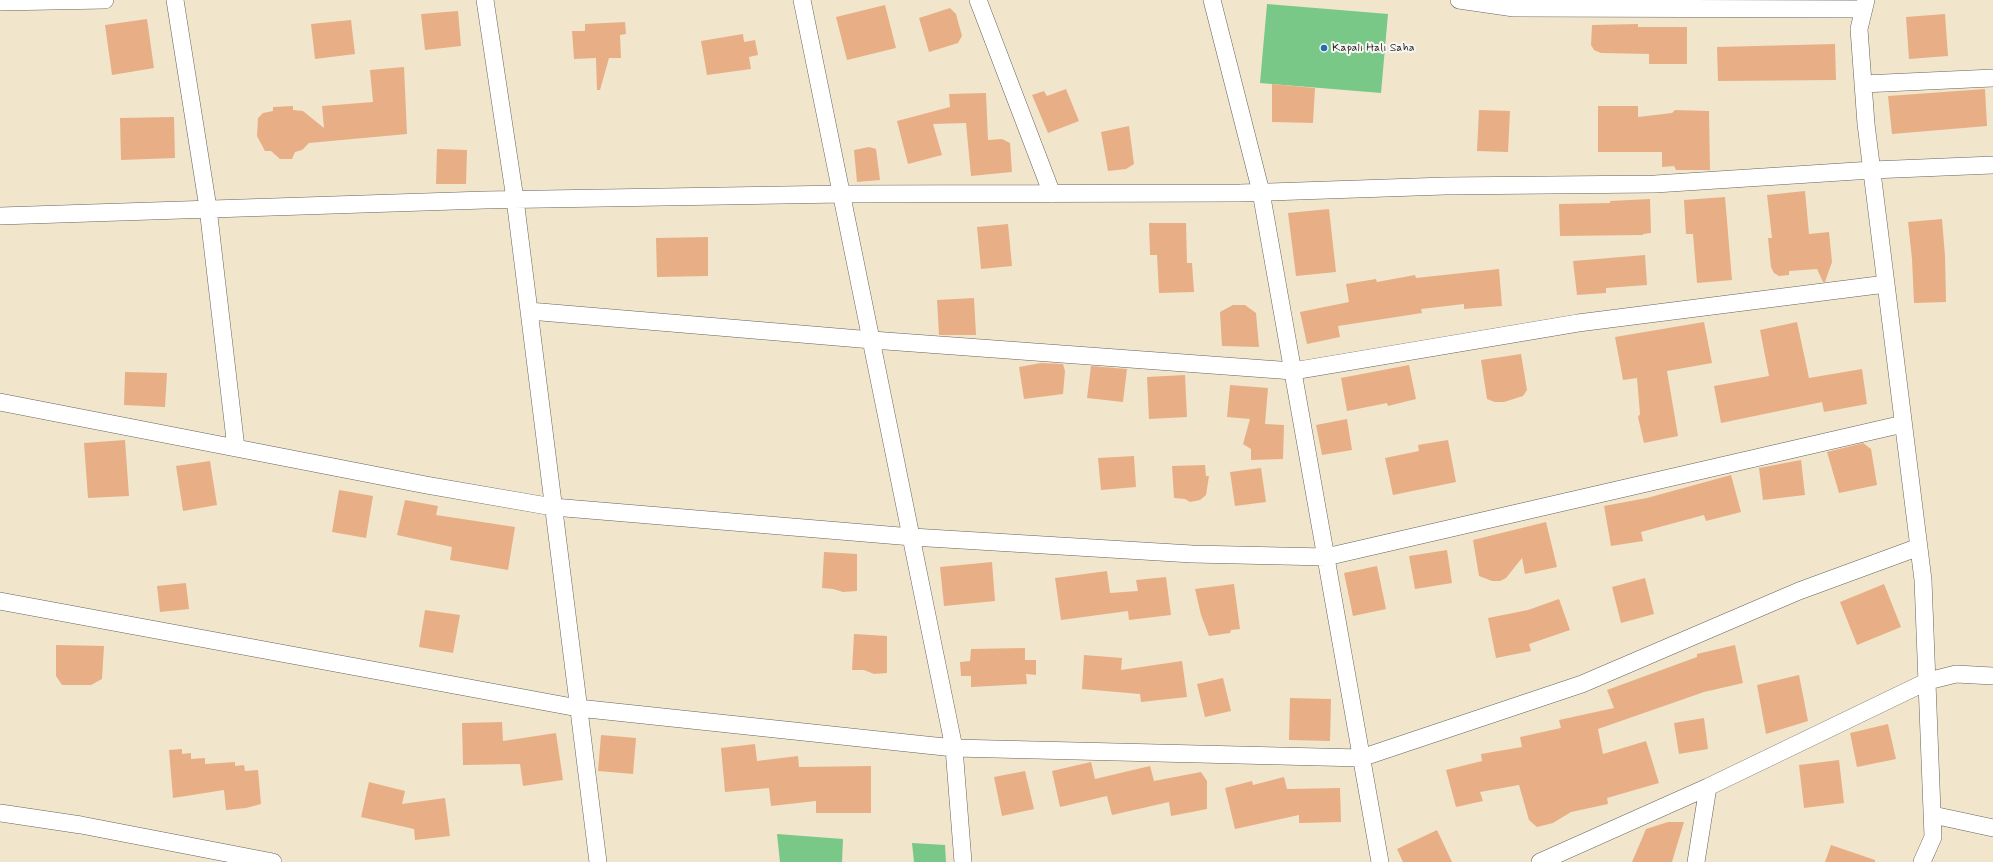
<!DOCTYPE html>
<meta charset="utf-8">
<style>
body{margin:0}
canvas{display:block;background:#f1e5cc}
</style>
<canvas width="1993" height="862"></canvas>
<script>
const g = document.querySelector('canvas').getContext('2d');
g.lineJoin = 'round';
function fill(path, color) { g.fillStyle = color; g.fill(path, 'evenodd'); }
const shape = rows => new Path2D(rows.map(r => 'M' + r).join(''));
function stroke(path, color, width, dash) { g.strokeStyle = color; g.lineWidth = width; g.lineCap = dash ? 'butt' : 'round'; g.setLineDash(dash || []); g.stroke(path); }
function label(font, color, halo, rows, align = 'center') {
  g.font = font + ' Mynerve,sans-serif'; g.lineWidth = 4; g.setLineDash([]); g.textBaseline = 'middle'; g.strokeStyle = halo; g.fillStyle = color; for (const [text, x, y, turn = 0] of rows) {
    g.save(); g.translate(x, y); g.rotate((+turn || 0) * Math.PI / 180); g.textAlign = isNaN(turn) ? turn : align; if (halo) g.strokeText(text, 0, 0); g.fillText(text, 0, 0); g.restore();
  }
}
fill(shape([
 [1267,4,1388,14,1381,93,1260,83],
 [777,834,843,839,842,862,780,862],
 [912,843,945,845,946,862,914,862]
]), '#7ac887');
fill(shape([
 [885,5,896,48,847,60,836,17],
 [950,8,956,14,962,36,958,43,929,52,919,18],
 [458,11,461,46,425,50,421,14],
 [1945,14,1948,56,1909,59,1906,17],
 [147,19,154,68,112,75,105,25],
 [351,20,355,54,315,59,311,24],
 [625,22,626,34,620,35,621,58,609,58,600,90,597,90,596,58,574,59,572,31,585,31,585,24],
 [1638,24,1638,27,1687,27,1687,64,1649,64,1649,54,1601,53,1594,50,1591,45,1592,25],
 [743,34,744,42,755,40,758,55,749,57,751,69,707,75,701,41],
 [1835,44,1836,80,1718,81,1717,47],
 [404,67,407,134,309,143,302,150,295,152,292,159,280,159,271,151,265,151,257,136,258,118,263,113,273,111,273,107,293,106,293,110,303,111,324,128,322,106,373,102,370,70],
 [1272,84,1315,88,1313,123,1272,122],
 [1066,89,1079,121,1048,133,1032,95,1044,91,1047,96],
 [1985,89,1987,126,1892,134,1888,96],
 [986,93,988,140,1002,139,1010,143,1012,172,971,176,966,123,933,124,942,155,908,164,897,121,950,107,949,94],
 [1598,106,1638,106,1638,117,1672,113,1675,110,1709,111,1710,170,1676,170,1674,166,1662,167,1662,152,1598,152],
 [1479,110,1510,111,1508,152,1477,151],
 [174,117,175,158,121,160,120,118],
 [1129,126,1134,164,1126,169,1108,171,1101,132],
 [869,147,876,149,880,180,857,182,854,150],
 [437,149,467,150,466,184,436,184],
 [1805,191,1809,234,1829,232,1832,262,1825,282,1823,282,1817,269,1789,271,1789,275,1779,276,1774,273,1771,267,1768,238,1772,238,1767,195],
 [1725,197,1732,280,1697,283,1693,234,1686,234,1684,200],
 [1650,199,1651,233,1643,234,1643,235,1560,236,1559,204,1610,203,1610,201],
 [1329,209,1336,272,1296,276,1288,213],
 [1942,219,1945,256,1946,302,1914,303,1912,259,1908,222],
 [1149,223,1186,223,1187,263,1192,263,1194,292,1159,293,1157,255,1150,255],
 [1008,224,1012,266,981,269,977,227],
 [708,237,708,276,657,277,656,238],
 [1645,255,1647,285,1606,288,1606,293,1577,295,1573,261],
 [1499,269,1502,306,1464,309,1464,304,1421,309,1422,313,1338,326,1340,337,1307,344,1300,312,1349,302,1346,284,1376,279,1377,282,1415,275,1416,278],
 [974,298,976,335,939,335,937,300],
 [1233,305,1245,305,1256,313,1259,347,1222,346,1220,312],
 [1704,322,1712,363,1667,371,1678,436,1644,443,1638,417,1640,414,1637,378,1623,380,1615,337],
 [1797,322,1809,378,1862,369,1867,404,1824,412,1822,402,1721,423,1714,386,1769,376,1760,330],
 [1521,354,1527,390,1523,396,1504,402,1495,402,1487,399,1481,360],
 [1041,363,1063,364,1065,371,1063,394,1024,399,1019,367],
 [1409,365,1416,399,1388,406,1387,403,1347,411,1341,378],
 [1091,366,1127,369,1123,402,1087,398],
 [125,372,167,373,165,407,124,405],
 [1185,375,1187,417,1149,419,1147,377],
 [1230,385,1268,388,1265,424,1284,425,1283,459,1251,460,1251,449,1243,444,1250,419,1227,417],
 [1347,419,1352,450,1322,455,1316,425],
 [125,440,129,496,88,498,84,443],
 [1448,440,1456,482,1393,495,1385,458,1419,451,1418,445],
 [1863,443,1871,449,1877,485,1839,493,1827,452],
 [1134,456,1136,487,1101,490,1098,458],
 [1801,460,1805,495,1763,500,1759,468],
 [210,461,217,505,183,511,176,466],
 [1205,465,1206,476,1209,476,1206,495,1200,500,1190,502,1185,499,1174,498,1172,466],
 [1261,468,1266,502,1235,506,1230,472],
 [1731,475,1741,512,1706,521,1704,515,1641,532,1643,541,1611,546,1604,506,1647,498],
 [339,490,373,496,366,538,332,532],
 [405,500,438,506,436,515,515,527,508,570,450,560,452,547,397,535],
 [1546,522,1557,567,1525,574,1522,558,1506,578,1500,581,1492,581,1479,576,1473,540],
 [1447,550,1452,583,1415,589,1409,556],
 [824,552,857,554,857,591,843,592,833,589,822,588],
 [992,562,995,601,944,606,940,567],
 [1377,566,1386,609,1353,616,1344,573],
 [1107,571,1110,593,1138,591,1136,580,1166,577,1171,615,1129,620,1128,611,1061,620,1055,578],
 [1645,578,1654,614,1621,623,1612,587],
 [186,583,189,609,160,612,157,586],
 [1234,584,1240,629,1231,630,1230,633,1209,636,1201,615,1195,589],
 [1884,584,1901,627,1857,645,1840,602],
 [1559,599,1570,630,1529,644,1531,651,1496,658,1488,618,1528,610],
 [425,610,460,615,453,653,419,647],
 [854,634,887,636,887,673,874,674,864,670,852,670],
 [56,645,104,646,102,679,91,685,62,685,56,676],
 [1735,645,1743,683,1704,692,1598,729,1603,754,1646,741,1659,783,1607,798,1608,804,1571,812,1553,823,1537,827,1529,820,1519,785,1480,792,1483,801,1456,807,1446,770,1482,761,1481,754,1522,747,1520,737,1561,728,1559,720,1614,708,1607,690,1697,657,1697,654],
 [1025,648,1025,660,1036,660,1036,675,1026,674,1027,684,971,687,971,676,961,676,960,662,970,661,971,649],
 [1084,655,1122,658,1121,670,1182,661,1187,697,1141,702,1140,694,1082,689],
 [1799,675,1808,721,1766,734,1757,685],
 [1223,678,1231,711,1205,717,1197,684],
 [1290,698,1331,699,1330,741,1289,740],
 [1704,718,1708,749,1679,754,1674,723],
 [502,722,503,741,556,733,563,780,523,786,520,764,463,765,462,723],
 [1888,724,1896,759,1857,767,1850,733],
 [601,735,636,738,633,774,598,771],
 [755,744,757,761,798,756,799,767,871,766,871,813,816,813,816,801,771,806,769,788,725,792,721,748],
 [182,749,182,754,191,753,191,759,205,758,205,764,235,762,235,766,244,765,245,771,258,770,261,804,246,808,226,810,224,790,173,798,169,750],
 [1839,760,1844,803,1804,808,1799,765],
 [1091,762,1095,779,1150,766,1154,781,1201,772,1207,781,1207,809,1171,816,1169,802,1112,815,1107,796,1060,807,1052,771],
 [1025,771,1034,809,1002,816,994,777],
 [1284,777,1287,789,1340,788,1341,822,1299,823,1299,815,1235,829,1225,788,1252,781,1253,785],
 [369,782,405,791,402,804,445,798,450,836,415,840,414,829,361,817],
 [1668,822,1684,822,1672,862,1632,862,1646,829],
 [1437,830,1452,862,1403,862,1397,849],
 [1831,845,1875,860,1875,862,1825,862]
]), '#e8af86');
const minor = shape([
 [175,0,208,208,236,448],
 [485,0,515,199,598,862],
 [802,0,954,748,963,862],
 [978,0,1052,194],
 [1212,0,1261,192,1380,862],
 [1459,0,1514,8,1864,9],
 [1866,0,1859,29,1866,124,1923,580,1933,837,1922,862],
 [0,2,105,0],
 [1863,84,1993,78],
 [0,216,485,200,843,194,1240,193,1445,186,1655,184,1872,170,1993,165],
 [529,311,872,340,1293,371,1578,323,1886,284],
 [0,402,426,485,553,507,912,537,1192,554,1326,557,1903,424],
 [0,601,578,708,954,748,1361,758,1582,684,1799,591,1919,547],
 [0,813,81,825,273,862],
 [1933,815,1993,828],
 [1540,862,1708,787,1928,681,1956,674,1993,676],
 [1696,862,1708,787]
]);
stroke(minor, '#67625a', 18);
stroke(minor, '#fff', 17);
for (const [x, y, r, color] of [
 [1324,48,4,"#1f6fb2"]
]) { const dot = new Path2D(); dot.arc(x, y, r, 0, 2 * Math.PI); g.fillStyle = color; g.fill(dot); stroke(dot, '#f6f6f2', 1.5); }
label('12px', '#1c1c1c', '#f6f6f2', [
 ["Kapalı Halı Saha",1332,48]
], 'left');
</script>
